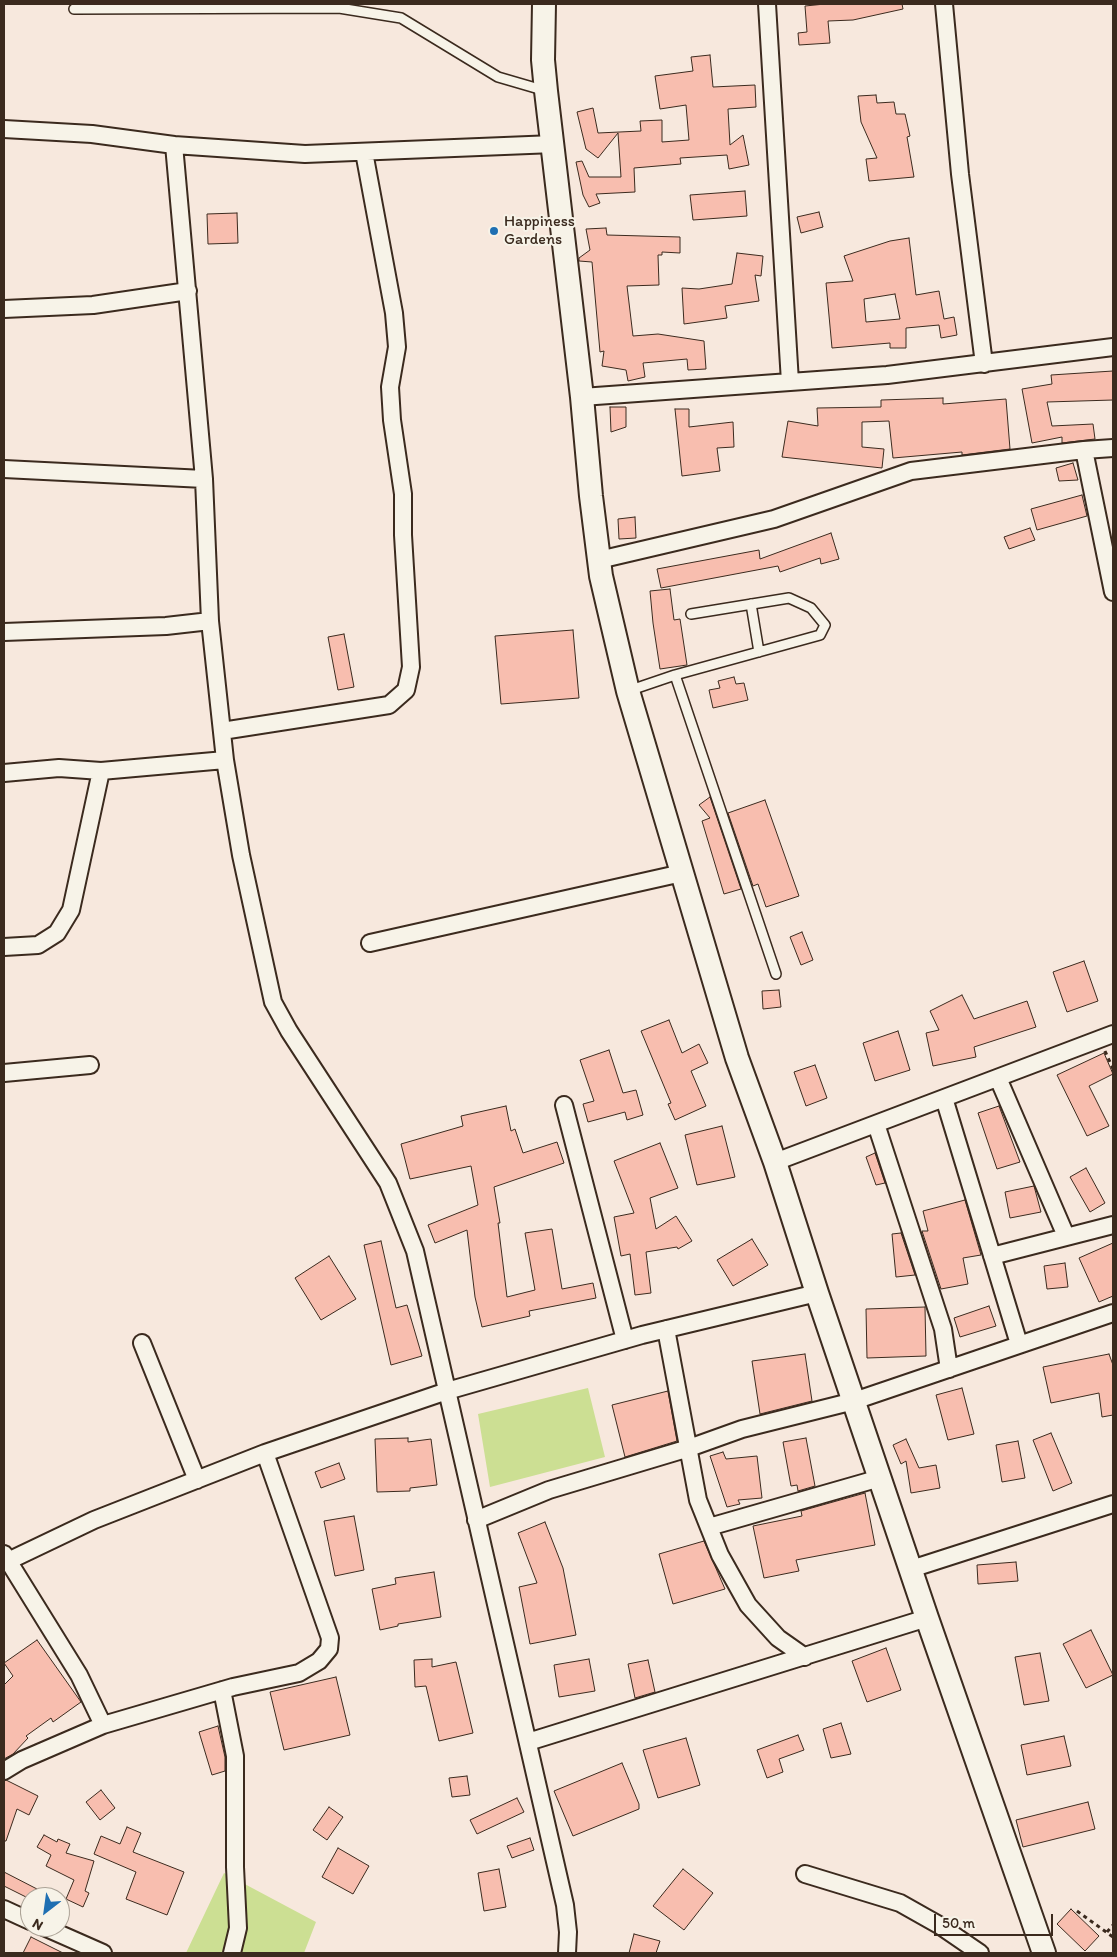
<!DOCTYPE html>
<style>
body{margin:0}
#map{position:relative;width:1117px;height:1957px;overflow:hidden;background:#f7e8dd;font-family:Itim,sans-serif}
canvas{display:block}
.frame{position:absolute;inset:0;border:5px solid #3b2a1e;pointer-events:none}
.north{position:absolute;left:20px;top:1887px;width:50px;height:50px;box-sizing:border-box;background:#f7f3e8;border:1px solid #aca397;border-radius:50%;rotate:210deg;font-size:14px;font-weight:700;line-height:20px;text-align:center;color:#3b2a1e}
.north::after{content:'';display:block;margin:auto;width:18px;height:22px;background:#1f6fb2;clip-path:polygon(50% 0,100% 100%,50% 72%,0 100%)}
.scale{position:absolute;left:934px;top:1914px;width:119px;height:22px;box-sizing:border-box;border:2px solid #3b2a1e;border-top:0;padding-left:6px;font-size:15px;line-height:18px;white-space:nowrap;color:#3b2a1e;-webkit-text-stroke:4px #f7f3e8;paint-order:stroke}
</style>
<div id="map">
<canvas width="1117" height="1957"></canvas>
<div class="frame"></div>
<div class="north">N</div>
<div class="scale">50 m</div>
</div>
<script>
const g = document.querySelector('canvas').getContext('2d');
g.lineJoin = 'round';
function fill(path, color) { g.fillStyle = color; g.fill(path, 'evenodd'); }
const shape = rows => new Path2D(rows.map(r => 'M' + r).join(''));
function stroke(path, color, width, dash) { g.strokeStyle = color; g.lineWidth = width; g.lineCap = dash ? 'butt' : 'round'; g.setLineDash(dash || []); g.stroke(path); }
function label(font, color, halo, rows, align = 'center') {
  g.font = font + ' Itim,sans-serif'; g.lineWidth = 4; g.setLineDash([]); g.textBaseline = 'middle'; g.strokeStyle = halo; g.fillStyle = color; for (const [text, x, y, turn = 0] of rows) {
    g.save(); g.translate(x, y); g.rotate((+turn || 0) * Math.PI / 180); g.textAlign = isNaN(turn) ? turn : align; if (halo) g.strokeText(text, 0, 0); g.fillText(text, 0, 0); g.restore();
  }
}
fill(shape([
 [588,1388,605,1457,490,1487,478,1414],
 [224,1873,316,1922,304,1953,186,1953]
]), '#ccdf93');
const building = shape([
 [825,4,902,4,903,9,853,20,828,21,830,43,799,45,798,33,807,32,805,6,825,4],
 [710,55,713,87,755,85,756,107,728,109,730,145,743,135,749,165,729,169,727,155,680,158,681,164,634,168,635,192,596,194,600,203,589,207,583,195,576,162,582,161,589,177,621,177,618,133,598,158,586,149,577,112,593,108,598,133,641,131,640,121,662,120,662,142,689,140,686,105,660,109,655,76,693,71,691,57,710,55],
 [876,95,877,103,894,102,896,114,905,114,910,136,907,137,914,177,869,181,866,159,877,158,861,122,858,96,876,95],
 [745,191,747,216,693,220,690,195,745,191],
 [819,212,823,227,801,233,797,217,819,212],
 [237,213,238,243,208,244,207,214,237,213],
 [606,228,607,235,680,237,680,253,662,252,662,255,658,255,659,285,627,286,633,336,658,334,704,341,706,369,688,370,687,359,643,363,645,377,628,381,626,370,602,366,604,351,600,352,592,262,579,261,579,258,590,250,586,229,606,228],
 [909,238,916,295,939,291,944,319,954,317,957,335,941,338,939,325,906,328,906,348,890,348,890,343,832,348,826,283,853,281,844,256,890,241,909,238],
 [895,294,900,319,866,322,864,299,895,294],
 [737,253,763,256,761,276,755,275,759,301,725,306,727,318,684,324,682,288,699,289,732,284,737,253],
 [1113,371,1113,400,1047,402,1052,426,1093,424,1095,439,1062,443,1062,437,1032,443,1022,389,1052,384,1051,375,1113,371],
 [943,398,943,404,1006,399,1010,449,962,455,962,452,893,458,889,421,862,422,862,447,884,449,882,468,782,457,788,421,818,426,817,408,881,407,881,400,943,398],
 [610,407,626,407,626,427,611,432,610,407],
 [675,409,689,409,689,427,733,422,734,447,717,448,720,471,682,476,675,409],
 [1073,463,1078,480,1059,481,1056,468,1073,463],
 [1082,495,1087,516,1037,530,1031,509,1082,495],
 [635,517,636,538,619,539,618,519,635,517],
 [1030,528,1035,540,1009,549,1004,537,1030,528],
 [831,533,839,559,821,564,820,558,780,572,778,566,661,588,657,569,759,550,760,559,831,533],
 [670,589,674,620,680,619,687,665,660,669,653,623,650,591,670,589],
 [573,630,579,698,501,704,495,636,573,630],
 [344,634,354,687,338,690,328,637,344,634],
 [734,677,736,684,744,683,748,700,713,708,709,690,720,688,718,681,734,677],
 [710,797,741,889,724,894,702,821,710,818,699,805,710,797],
 [765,800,799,896,766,907,758,884,753,886,728,813,765,800],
 [802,932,813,960,801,965,790,937,802,932],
 [1084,961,1098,1001,1067,1012,1053,972,1084,961],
 [779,990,781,1007,763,1009,762,991,779,990],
 [962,995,974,1019,1027,1001,1036,1027,974,1047,976,1057,933,1066,926,1033,939,1030,930,1011,962,995],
 [669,1020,682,1053,699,1044,708,1063,691,1071,706,1106,675,1120,668,1104,671,1103,641,1031,669,1020],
 [898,1031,910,1070,875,1081,863,1043,898,1031],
 [609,1050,623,1093,636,1090,643,1115,627,1120,625,1112,588,1122,583,1104,594,1101,580,1060,609,1050],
 [1104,1053,1113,1074,1089,1086,1109,1126,1087,1136,1057,1075,1104,1053],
 [815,1065,827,1098,806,1106,794,1072,815,1065],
 [506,1106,511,1131,515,1129,523,1153,557,1142,564,1163,494,1187,500,1223,498,1223,507,1297,535,1290,525,1233,552,1229,562,1289,593,1283,596,1298,529,1311,530,1316,482,1327,475,1297,467,1230,435,1243,428,1225,478,1205,471,1166,410,1179,401,1144,463,1126,461,1116,506,1106],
 [999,1106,1020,1162,997,1169,978,1113,999,1106],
 [722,1126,735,1177,697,1185,685,1135,722,1126],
 [660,1143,678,1188,650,1198,656,1229,676,1216,692,1241,678,1249,677,1247,646,1252,651,1293,635,1295,630,1254,621,1256,614,1217,634,1213,614,1161,660,1143],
 [875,1153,885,1183,876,1185,866,1157,875,1153],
 [1086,1168,1105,1203,1090,1212,1070,1177,1086,1168],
 [1034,1186,1041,1212,1010,1218,1005,1192,1034,1186],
 [965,1200,981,1255,963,1258,968,1284,941,1289,922,1231,928,1231,923,1211,965,1200],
 [901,1233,915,1275,896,1277,892,1234,901,1233],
 [752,1239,768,1265,733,1286,717,1260,752,1239],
 [381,1241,396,1308,407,1305,422,1356,391,1365,364,1245,381,1241],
 [1113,1243,1113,1296,1099,1302,1079,1258,1113,1243],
 [329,1256,356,1299,321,1320,295,1278,329,1256],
 [1065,1263,1068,1287,1047,1289,1044,1266,1065,1263],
 [989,1306,996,1326,960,1337,954,1318,989,1306],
 [925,1307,926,1356,867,1358,866,1309,925,1307],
 [805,1354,812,1401,760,1414,752,1361,805,1354],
 [1109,1354,1113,1365,1113,1415,1102,1417,1099,1393,1051,1403,1043,1367,1109,1354],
 [962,1388,974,1434,948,1440,936,1395,962,1388],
 [668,1391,677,1441,625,1457,612,1405,668,1391],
 [1051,1433,1072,1483,1053,1491,1033,1440,1051,1433],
 [408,1438,408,1442,431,1439,437,1485,410,1488,410,1491,377,1492,375,1439,408,1438],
 [806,1438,815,1486,798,1491,797,1485,791,1486,783,1442,806,1438],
 [906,1439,919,1468,936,1465,940,1488,911,1493,906,1461,901,1464,893,1445,906,1439],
 [1018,1441,1025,1478,1002,1482,996,1445,1018,1441],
 [723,1452,726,1459,757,1456,762,1498,738,1500,740,1504,727,1507,710,1456,723,1452],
 [339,1463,345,1479,321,1488,315,1472,339,1463],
 [865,1493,875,1545,796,1560,799,1571,764,1578,753,1526,802,1516,801,1511,865,1493],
 [354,1516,364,1570,335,1576,324,1521,354,1516],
 [545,1522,563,1568,576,1635,530,1644,519,1587,537,1583,518,1533,545,1522],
 [704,1541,725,1589,673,1604,659,1554,704,1541],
 [1016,1562,1018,1581,978,1584,977,1565,1016,1562],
 [434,1572,441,1617,398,1624,398,1626,380,1630,372,1589,396,1584,395,1578,434,1572],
 [1091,1630,1113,1675,1086,1688,1063,1644,1091,1630],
 [37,1640,81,1702,53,1722,51,1718,26,1736,28,1738,13,1754,4,1759,4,1685,13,1676,4,1663,37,1640],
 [886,1648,901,1690,867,1702,852,1661,886,1648],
 [1040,1653,1049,1701,1024,1705,1015,1657,1040,1653],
 [432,1659,432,1667,456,1662,473,1733,439,1741,426,1686,415,1687,414,1660,432,1659],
 [589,1659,595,1691,559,1697,554,1665,589,1659],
 [648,1660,655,1692,635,1698,628,1664,648,1660],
 [336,1677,350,1735,284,1750,270,1692,336,1677],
 [841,1723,851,1754,831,1758,823,1729,841,1723],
 [218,1726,225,1757,225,1771,212,1775,199,1732,218,1726],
 [798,1735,804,1750,779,1759,783,1772,767,1778,757,1750,798,1735],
 [1064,1736,1071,1766,1027,1775,1021,1745,1064,1736],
 [686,1738,700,1785,658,1798,643,1750,686,1738],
 [622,1763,639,1804,639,1809,573,1836,554,1791,622,1763],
 [467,1776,470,1795,452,1797,449,1778,467,1776],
 [6,1780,38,1796,29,1815,17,1809,6,1841,4,1841,4,1781,6,1780],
 [101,1790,115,1808,100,1820,86,1802,101,1790],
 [517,1798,524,1812,477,1834,470,1820,517,1798],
 [1088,1802,1095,1829,1023,1847,1016,1820,1088,1802],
 [329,1807,343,1817,327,1840,313,1830,329,1807],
 [127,1827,141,1833,133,1852,184,1872,167,1915,126,1899,136,1872,94,1854,101,1836,120,1844,127,1827],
 [44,1835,57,1842,58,1839,70,1844,66,1853,94,1861,85,1891,89,1893,83,1907,66,1899,74,1880,46,1866,51,1855,37,1847,44,1835],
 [530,1838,534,1850,512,1858,507,1846,530,1838],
 [338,1848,369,1866,353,1894,322,1877,338,1848],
 [499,1869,506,1907,484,1911,478,1873,499,1869],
 [683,1869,713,1893,684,1930,653,1906,683,1869],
 [4,1872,37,1889,33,1897,30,1897,30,1899,4,1886,4,1872],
 [1071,1909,1099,1936,1085,1951,1057,1924,1071,1909],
 [634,1934,660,1941,656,1953,629,1953,634,1934],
 [31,1937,63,1953,23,1953,31,1937]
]);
fill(building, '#f8beaf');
stroke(building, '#3b2a1e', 1);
const lane = shape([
 [74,9,339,8,401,18,498,77,546,91],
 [751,604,759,652],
 [675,675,776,974],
 [628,691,675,675,820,635,825,625,811,608,789,598,691,614]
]);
const street = shape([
 [767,4,790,382],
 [944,4,960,174,984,364],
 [4,129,92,134,174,145],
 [554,144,305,154,174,145,204,479,210,621,225,760,241,855,273,1002,289,1031,388,1183,415,1251,565,1905,568,1932,567,1953],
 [4,309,93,305,188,291],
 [582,397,887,375,1113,347],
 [1084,450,1113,592],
 [4,469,204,479],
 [599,560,774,519,911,471,1084,450,1113,448],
 [4,632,166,626,210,621],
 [222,731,389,705,406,690,411,667,403,535,403,494,392,420,390,387,397,347,394,313,364,152],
 [4,773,59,768,101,771,225,760],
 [370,943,682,873],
 [4,947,38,945,57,933,71,910,101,771],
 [4,1073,90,1065],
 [998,1078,1066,1236],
 [944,1098,1019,1344],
 [564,1105,625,1340],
 [876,1124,943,1329,949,1369],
 [775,1162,1113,1034],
 [992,1256,1113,1225],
 [666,1329,698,1500,720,1555,748,1605,778,1638,805,1657],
 [142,1343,197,1480],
 [476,1520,549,1490,689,1448,742,1429,854,1401,1113,1313],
 [709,1527,880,1478],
 [4,1554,79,1675,103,1725],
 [4,1563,94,1520,265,1453,447,1391,642,1335,817,1293],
 [911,1569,1113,1504],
 [222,1690,235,1756,235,1867,238,1928,232,1953],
 [528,1742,927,1618],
 [4,1771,22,1760,103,1725,233,1687,299,1673,319,1661,329,1649,330,1638,265,1453],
 [805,1874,900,1903,939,1925,980,1953],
 [4,1909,30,1921],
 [44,1927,103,1953]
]);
const secondary = shape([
 [544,4,543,60,546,91,582,397,591,496,601,576,628,691,737,1058,775,1162,817,1293,927,1618,1044,1953]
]);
stroke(lane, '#3b2a1e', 12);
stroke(street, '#3b2a1e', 20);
stroke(secondary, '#3b2a1e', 26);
stroke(shape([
 [1105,1051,1113,1069],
 [1077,1911,1113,1937],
 [1107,1932,1113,1925]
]), '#3b2a1e', 3, [4, 4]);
stroke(lane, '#f7f3e8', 9);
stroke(street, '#f7f3e8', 16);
stroke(secondary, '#f7f3e8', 22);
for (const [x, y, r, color] of [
 [494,231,5,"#1f6fb2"]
]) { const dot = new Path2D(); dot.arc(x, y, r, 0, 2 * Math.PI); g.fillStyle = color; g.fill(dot); stroke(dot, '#f7f3e8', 2); }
label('16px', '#3b2a1e', '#f7f3e8', [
 ["Happiness",504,222],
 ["Gardens",504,240]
], 'left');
</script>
